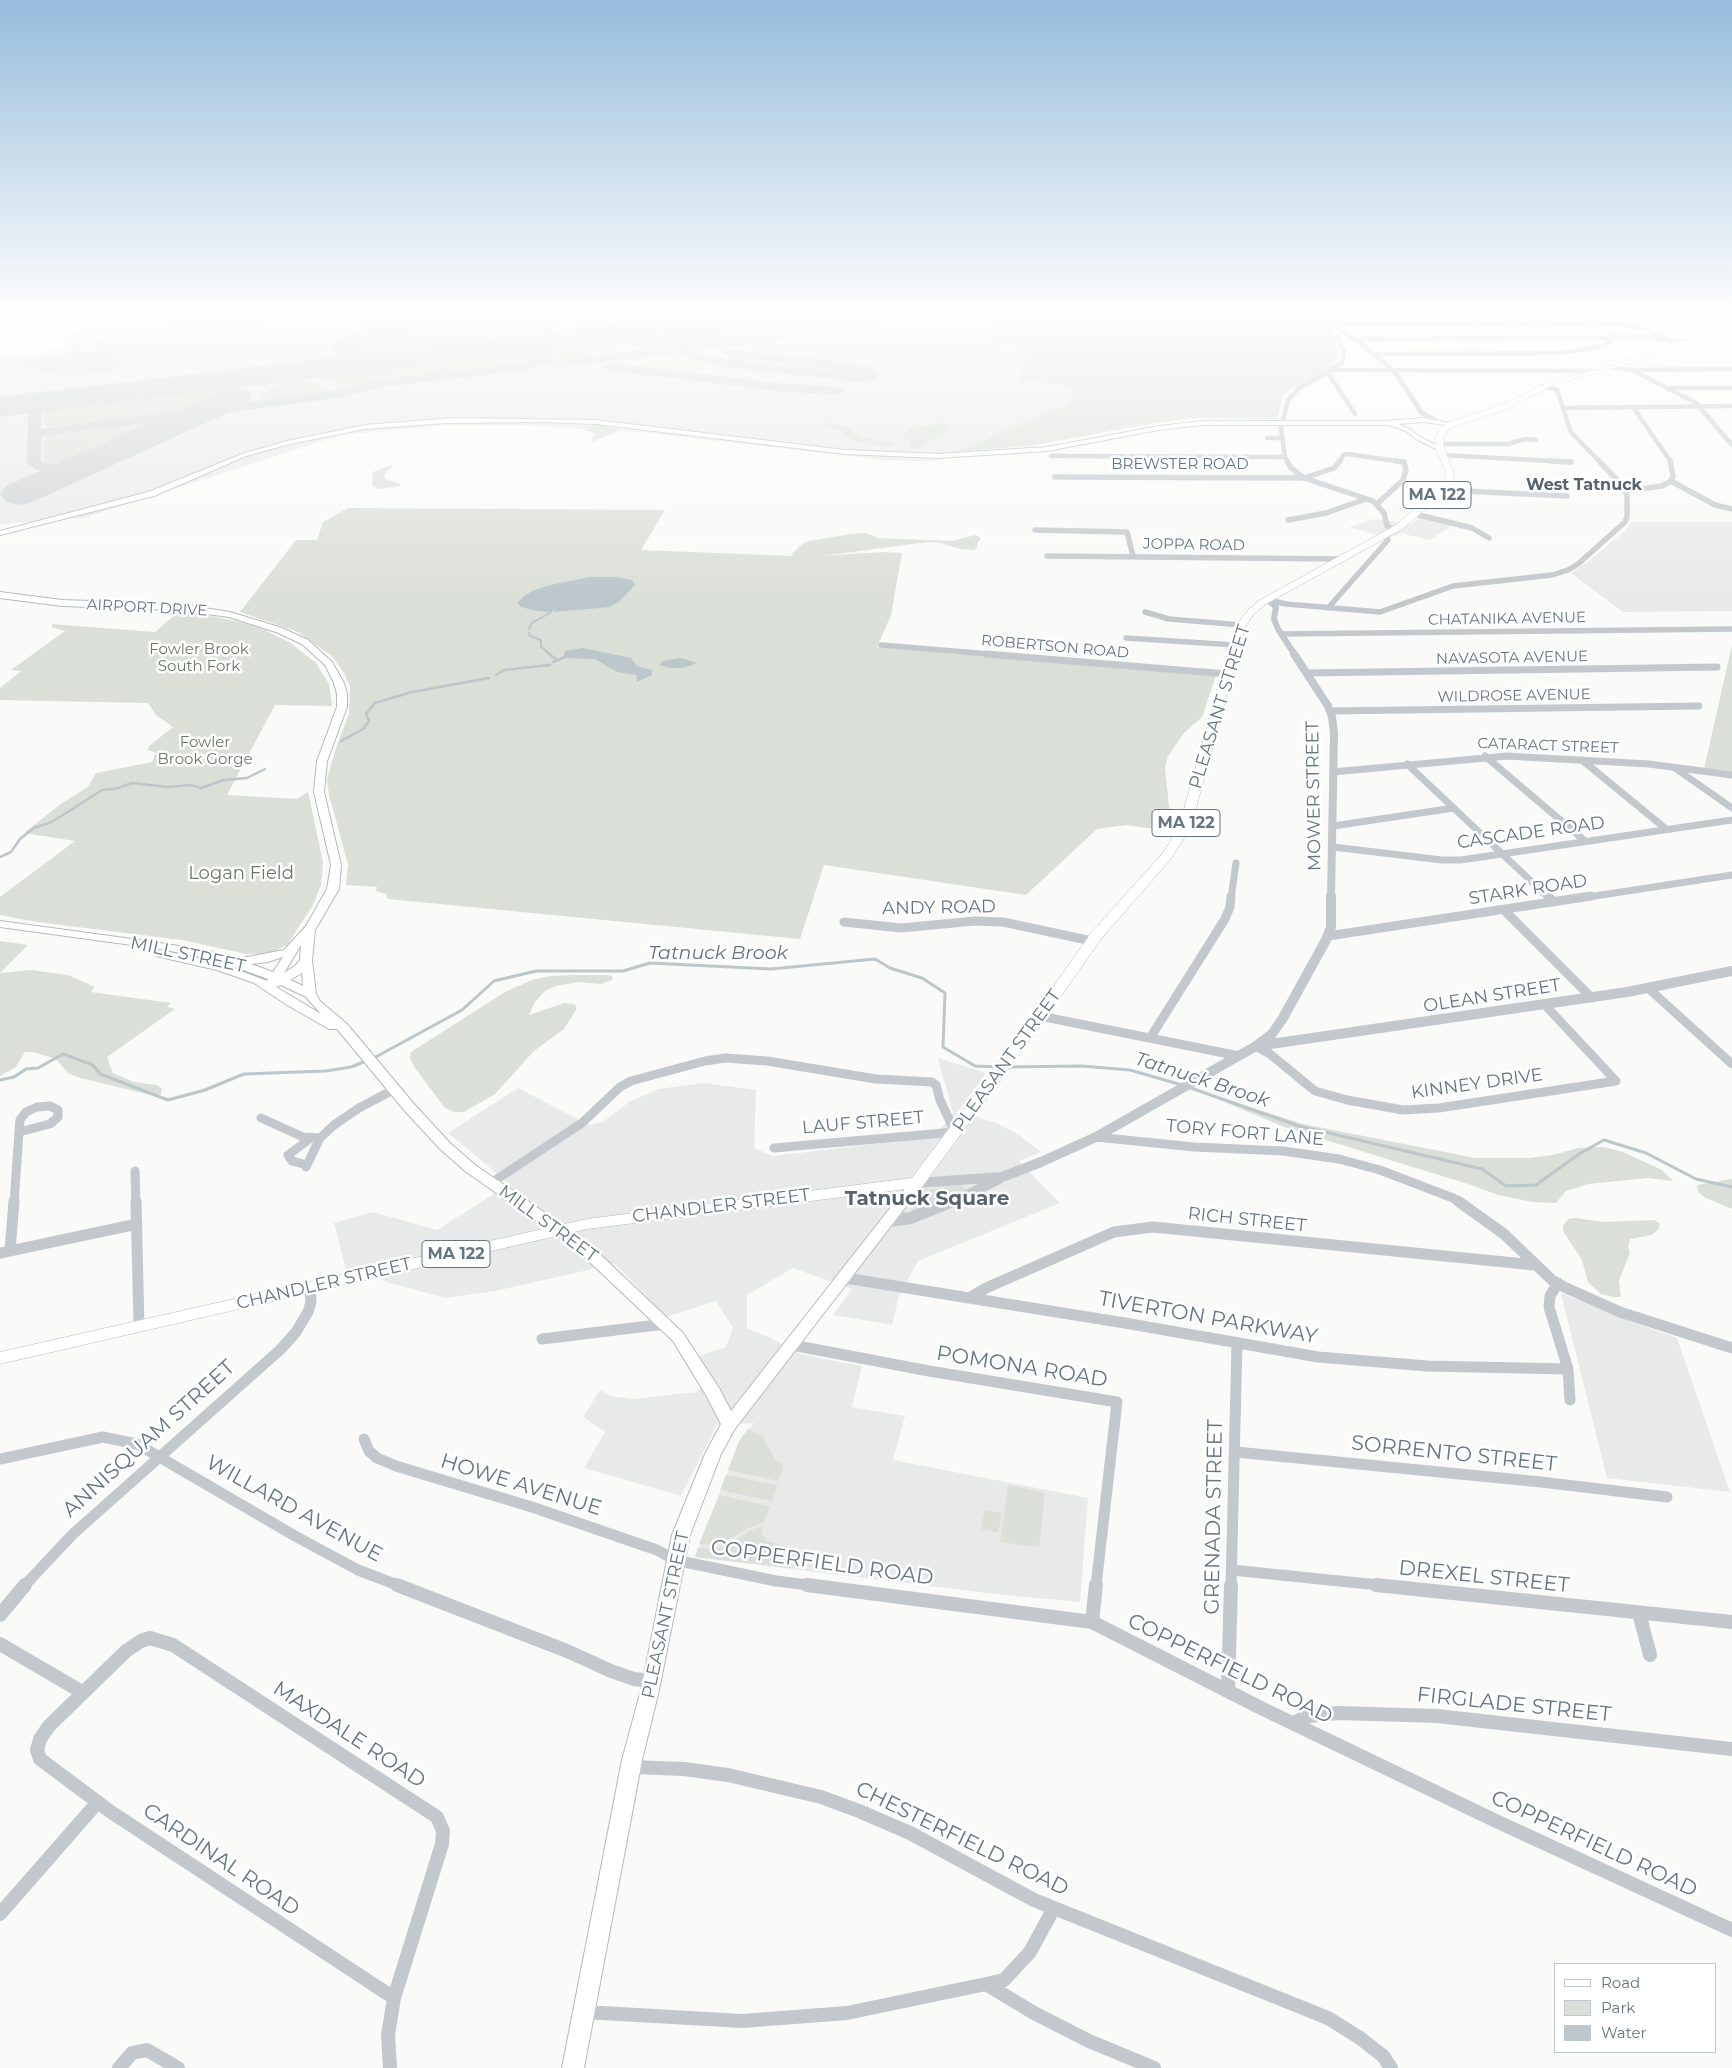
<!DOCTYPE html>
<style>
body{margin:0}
#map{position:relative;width:1732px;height:2068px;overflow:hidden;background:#fafaf8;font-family:Montserrat,sans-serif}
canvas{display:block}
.legend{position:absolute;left:1554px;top:1963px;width:162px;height:90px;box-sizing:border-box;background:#fff;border:1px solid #c1c8cd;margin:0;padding:6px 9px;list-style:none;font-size:15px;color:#657683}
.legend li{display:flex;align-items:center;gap:10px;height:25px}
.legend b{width:25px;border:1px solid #c1c8cd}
</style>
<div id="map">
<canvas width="1732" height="2068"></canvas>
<ul class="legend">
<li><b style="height:6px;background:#fff"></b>Road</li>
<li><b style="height:14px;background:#dadfd7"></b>Park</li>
<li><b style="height:14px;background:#bbc7cb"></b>Water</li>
</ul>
</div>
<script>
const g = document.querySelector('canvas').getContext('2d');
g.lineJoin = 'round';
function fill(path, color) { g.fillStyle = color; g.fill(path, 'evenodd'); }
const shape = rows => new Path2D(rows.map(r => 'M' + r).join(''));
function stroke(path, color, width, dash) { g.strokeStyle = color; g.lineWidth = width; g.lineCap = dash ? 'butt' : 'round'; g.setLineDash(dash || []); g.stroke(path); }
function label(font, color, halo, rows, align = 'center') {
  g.font = font + ' Montserrat,sans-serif'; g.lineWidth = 5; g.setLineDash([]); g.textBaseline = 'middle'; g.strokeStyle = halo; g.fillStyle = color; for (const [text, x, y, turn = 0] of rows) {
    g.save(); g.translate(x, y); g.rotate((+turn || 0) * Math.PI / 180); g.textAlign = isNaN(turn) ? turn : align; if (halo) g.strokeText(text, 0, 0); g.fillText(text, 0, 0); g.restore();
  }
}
fill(shape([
 [225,308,1043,308,1034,320,1002,323,984,336,995,345,1022,348,1033,356,1020,381,1062,384,1073,390,1065,405,936,461,894,461,638,432,531,426,439,426,341,435,84,518,0,524,0,357,31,355,66,348,62,339,73,332,124,325,187,312,213,313],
 [1420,517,1453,525,1430,540,1400,533,1390,538,1349,527,1375,519,1411,524],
 [1631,522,1732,522,1732,611,1623,612,1571,573,1589,561,1625,531],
 [938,1058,986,1073,958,1111,996,1123,1019,1135,1041,1152,1019,1161,1060,1203,918,1261,899,1296,892,1325,833,1315,852,1289,793,1268,747,1295,747,1328,771,1338,800,1354,862,1366,852,1407,905,1416,893,1460,1088,1498,1080,1602,995,1594,695,1557,740,1441,754,1423,717,1425,681,1496,584,1468,605,1432,583,1417,600,1390,610,1396,632,1399,697,1392,710,1376,698,1356,726,1347,733,1328,716,1301,666,1317,615,1264,495,1291,445,1298,383,1281,383,1263,346,1271,334,1223,373,1212,437,1230,492,1195,506,1181,448,1133,518,1088,589,1125,603,1122,629,1102,658,1089,704,1083,756,1090,754,1148,773,1156,934,1137,953,1113],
 [1561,1293,1627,1320,1677,1338,1730,1492,1607,1478]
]), '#e8e9e9');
fill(shape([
 [447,308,541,308,540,334,535,339,364,360,350,360,344,357],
 [425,320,438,325,535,335,532,338,507,341,508,339,502,338,424,329,406,329],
 [1043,308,1231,308,1237,318,1325,320,1332,331,1341,354,1330,368,1288,391,1283,397,1277,419,1192,418,1132,427,1030,446,956,452,1065,405,1071,397,1073,390,1062,384,1020,381,1023,367,1032,356,1022,348,995,345,984,336,1002,323,1034,320],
 [837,309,851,314,860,323,841,327,667,349,595,343,590,340,576,341,561,343,558,346,582,347,591,350,592,354,574,360,562,362,553,360,554,347,558,342],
 [199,318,255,324,261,327,239,329,192,329,140,342,124,338,136,332,182,325,189,320],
 [95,341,144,344,138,345,120,357,116,363,123,364,124,368,98,374,61,375,38,370,18,363,30,358,63,353,104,350,96,347,93,345],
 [535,345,538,349,537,359,522,364,371,383,331,393,275,400,259,397,261,394,297,377,315,372],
 [312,375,338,384,353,385,332,391,299,378],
 [231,382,242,384,184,411,64,426,48,427,44,423,44,411,50,404],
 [140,422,150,423,152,425,74,461,53,463,44,460,44,441,49,435],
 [826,423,844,426,861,436,894,444,887,446,875,445,850,439,840,430,821,424],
 [944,423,952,427,950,431,928,441,918,449,910,448,910,442,901,436,909,429],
 [596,424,604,424,607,427,621,430,591,442,594,433,583,430],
 [391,465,394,466,387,471,384,475,385,479,400,484,400,486,380,489,374,487,372,485,373,472],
 [348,508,665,510,641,550,793,556,792,554,801,545,808,541,850,534,866,533,878,538,951,541,976,535,981,538,977,544,977,548,973,550,960,549,941,543,928,542,822,556,882,552,902,553,891,615,877,647,1216,675,1202,717,1184,733,1168,756,1165,767,1170,816,1168,831,1126,825,1097,829,1026,895,824,865,800,939,388,899,386,894,376,891,377,887,346,885,348,864,329,795,327,780,335,751,349,714,350,687,344,673,332,656,298,632,240,612,296,540,317,540,323,522],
 [179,611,212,616,244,623,265,630,289,642,316,663,329,684,332,706,275,705,227,795,297,799,308,792,323,862,321,885,313,905,288,944,276,951,262,954,246,954,182,940,37,922,0,915,0,897,75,841,24,833,62,803,88,787,96,773,152,762,156,753,148,750,149,746,173,727,156,715,148,703,0,700,0,688,21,671,11,670,65,631,52,627,52,624,155,632],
 [1732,645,1732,773,1704,769],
 [0,941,28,945,0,973,31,970,68,975,95,987,91,992,171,1003,167,1007,175,1009,107,1057,113,1073,134,1082,157,1085,162,1089,161,1094,154,1096,77,1077,68,1073,56,1059,33,1052,25,1052,16,1067,0,1076],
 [574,975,608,975,612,976,613,979,602,984,579,982,556,986,545,991,535,1002,529,1015,564,1003,574,1004,576,1006,576,1010,564,1029,534,1051,495,1094,464,1112,454,1112,445,1108,415,1068,410,1058,411,1052,505,992,532,980,551,976],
 [1196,1090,1303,1124,1475,1158,1529,1158,1553,1155,1578,1148,1604,1147,1623,1152,1662,1170,1673,1181,1648,1178,1588,1184,1566,1191,1556,1203,1533,1202,1498,1195,1471,1185,1284,1127],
 [1732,1179,1732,1209,1706,1198,1698,1192,1697,1185],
 [961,1185,966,1190,921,1210,910,1212,924,1190],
 [1575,1218,1604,1222,1654,1220,1660,1224,1658,1230,1651,1235,1630,1239,1628,1247,1630,1253,1619,1280,1621,1297,1614,1297,1601,1294,1588,1282,1582,1260,1563,1231,1563,1226,1568,1219],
 [748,1429,763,1437,774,1458,784,1466,778,1481,728,1470,739,1441],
 [726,1475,777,1485,772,1501,720,1490],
 [1008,1485,1045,1493,1039,1547,1000,1542],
 [719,1495,770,1506,764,1522,746,1529,719,1545,699,1544],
 [985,1510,1002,1513,998,1532,981,1529],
 [762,1526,762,1533,766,1541,792,1548,791,1551,795,1552,791,1568,695,1557,698,1548,714,1549,727,1546,749,1531]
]), '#dadfd7');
fill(shape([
 [590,577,616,577,632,580,635,585,620,601,610,607,553,612,556,608,551,612,537,611,521,607,518,603,523,597,532,591,550,585],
 [583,648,631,658,637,666,652,670,652,675,636,682,637,675,617,672,595,659,563,658,565,651],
 [681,658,697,663,683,668,669,668,660,665,663,661]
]), '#bbc7cb');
stroke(shape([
 [529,629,532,623,551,612],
 [529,633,530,636,541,640,541,647,551,655]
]), '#bbc7cb', 2);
stroke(shape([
 [549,654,556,659],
 [553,662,565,657],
 [496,675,504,670,550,665],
 [341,741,363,729,369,721,366,714,375,703,412,692,489,678],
 [0,857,11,852,20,839,34,828,52,822,102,790,115,789,132,783,168,787,191,785,201,788,224,780,247,778,265,769]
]), '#bbc7cb', 2.5);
stroke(shape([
 [372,1059,462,1010,494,981,536,971,623,971,650,963,771,969,875,959,890,968,922,978,945,993,943,1047,975,1066,999,1067],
 [1005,1067,1081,1066,1130,1070,1182,1085],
 [0,1080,14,1077,26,1069,38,1068,63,1054,93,1065,100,1074,168,1100,205,1090,244,1074,326,1071,351,1067,366,1061],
 [1188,1087,1299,1126,1482,1169,1506,1186,1536,1185,1579,1154,1604,1140,1646,1153,1696,1179,1732,1187]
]), '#bbc7cb', 3);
fill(shape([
 [543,308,555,308,551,358,553,359,567,359,862,323,870,319,876,322,869,328,865,329,692,351,719,358,865,374,729,357,723,353,729,349,810,358,867,366,881,374,874,380,858,382,718,366,681,356,679,353,567,367,551,367,542,364,528,370,377,388,332,399,50,435,41,438,41,461,56,464,91,458,96,459,98,462,96,465,91,466,56,472,37,470,27,463,28,406,30,403,44,398,49,397,56,401,54,404,42,408,41,429,332,391,377,380,525,363,539,356,543,308],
 [609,363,777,383,838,387,844,391,838,395,777,391,605,370,603,367,609,363]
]), '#ced2d4');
fill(shape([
 [407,308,445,308,441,314,351,355,742,308,829,308,825,314,815,317,238,388,247,390,252,397,247,404,32,502,19,505,6,502,0,494,6,486,227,389,0,417,0,397,344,356,335,353,331,347,335,341,407,308]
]), '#ced2d4');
const secondary = shape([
 [453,418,596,420,845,450,938,454,1047,447,1159,426,1202,421,1384,421,1424,418,1455,424,1452,426,1424,422,1398,424,1410,429,1420,437,1442,448,1442,450,1440,451,1416,439,1406,431,1389,425,1202,425,1159,430,1047,451,938,458,845,454,596,424,546,422,445,423,365,429,290,444,246,456,154,496,0,535,0,531,148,492,242,454,287,441,365,425,453,418],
 [0,592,62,600,179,604,230,612,282,628,308,640,332,662,344,683,347,694,347,707,327,761,324,792,341,865,339,889,315,930,312,960,316,994,320,1001,347,1024,414,1104,450,1143,475,1165,585,1240,683,1333,719,1388,731,1411,912,1180,917,1178,922,1180,924,1183,734,1430,721,1454,690,1535,659,1690,642,1760,584,2068,562,2068,622,1760,641,1690,672,1535,705,1454,721,1424,706,1395,673,1341,575,1248,465,1171,440,1149,404,1110,337,1029,329,1029,287,1005,254,983,217,970,156,956,154,954,160,950,220,963,267,981,268,979,213,959,154,948,0,927,0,921,154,942,215,952,237,959,284,950,306,926,327,889,331,865,314,792,317,761,337,707,337,694,334,683,325,665,302,644,276,632,229,617,179,610,62,606,0,598,0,592],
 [301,945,300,960,295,966,284,973,301,945],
 [283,957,273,972,251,964,268,962,283,957],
 [302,973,303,986,290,980,302,973],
 [281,985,306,997,321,1014,276,987,281,985]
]);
const primary = shape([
 [1732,325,1732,329,1612,369,1556,383,1507,409,1455,426,1447,431,1443,438,1444,449,1454,473,1453,481,1446,492,1402,529,1266,604,1254,614,1245,627,1194,816,1182,842,1169,861,1101,939,1040,1026,922,1187,587,1229,0,1364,0,1352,587,1219,912,1178,1030,1020,1091,933,1161,855,1170,842,1182,816,1235,627,1248,610,1260,600,1396,525,1440,488,1445,481,1446,473,1436,449,1435,438,1441,428,1449,422,1501,405,1552,381,1608,367,1732,325]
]);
stroke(secondary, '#b3babf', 2);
stroke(primary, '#b5babe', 1);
stroke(shape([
 [1394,308,1396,308],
 [1476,308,1575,309],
 [1573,308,1589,314,1599,323],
 [1633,308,1652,308],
 [1334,324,1619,323,1644,329,1665,338],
 [1353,339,1647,337,1682,342],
 [1375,354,1562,353,1603,346,1616,338],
 [1611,367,1632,370,1732,369],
 [1334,370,1599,371],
 [1632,370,1696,403,1732,445],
 [1328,373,1355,414],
 [1543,386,1557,390,1571,432,1600,462],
 [1671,388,1732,388],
 [1633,407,1671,462],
 [1563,408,1732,406],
 [1267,438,1282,438],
 [1439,444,1508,444,1525,439,1536,440],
 [1443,455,1571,462],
 [1051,456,1285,457],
 [1288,462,1285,457,1281,428,1288,400,1298,389,1342,363,1344,351,1337,336,1342,331],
 [1340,462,1343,455,1347,454,1404,462]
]), '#c3c8cc', 4.5);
stroke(shape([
 [1287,461,1291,468,1304,478,1373,501,1384,513,1387,526,1394,530],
 [1551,461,1571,462],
 [1055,477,1304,478,1334,468,1340,461],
 [1671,481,1715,505,1732,509],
 [1443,490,1567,496],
 [1626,491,1662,486,1671,481,1673,476,1670,461],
 [1377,504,1403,480,1406,470,1404,462,1396,461],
 [1415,514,1472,528,1489,538],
 [1288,520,1326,513,1366,499],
 [1035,530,1127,532,1133,556],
 [1047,556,1340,559],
 [1268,600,1286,604,1380,612,1453,586,1552,575,1568,570,1578,564,1625,522,1627,517,1627,495,1621,484,1599,461],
 [1328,608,1388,540,1384,536],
 [1145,612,1169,619,1242,625],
 [1282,634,1732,629],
 [1126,638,1235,645],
 [881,645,1001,655]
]), '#c3c8cc', 5.5);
stroke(shape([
 [986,654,1227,674],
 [1307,673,1717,667],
 [1330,711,1699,706],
 [1485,756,1585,841],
 [1582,760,1666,829],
 [1407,764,1549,898],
 [1675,768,1732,808],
 [1333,772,1507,756,1649,764,1732,775],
 [1333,826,1454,808],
 [1333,847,1442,860,1461,860,1732,820],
 [1231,898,1236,863],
 [1582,898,1732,875]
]), '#c3c8cc', 7);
stroke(shape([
 [1548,896,1554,902],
 [1504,910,1592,998],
 [844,922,901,928,975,921,1003,922,1092,941],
 [1328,936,1591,896],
 [1648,988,1732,1064],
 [1040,1016,1239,1056],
 [1150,1038,1225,919,1230,907,1231,896],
 [1256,1046,1270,1054,1315,1091,1347,1100,1403,1110,1439,1108,1616,1081,1545,1005],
 [50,1106,58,1110,58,1117,50,1124,19,1132,20,1120,26,1112,37,1107,50,1106],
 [261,1118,303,1137,320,1138],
 [1096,1137,1194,1147,1283,1151,1339,1159,1380,1170,1453,1198,1460,1203],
 [307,1165,292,1161,288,1155,311,1138],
 [306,1167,320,1138,334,1125,359,1108,395,1089],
 [135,1171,136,1203],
 [491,1183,582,1123,620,1087,631,1081,705,1061,725,1058,767,1061,876,1079,932,1082,936,1085,940,1100,955,1132,774,1148],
 [14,1203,19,1132]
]), '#c3c8cc', 9);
stroke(shape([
 [136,1201,139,1326],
 [1458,1201,1504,1234,1552,1280,1564,1287,1620,1312,1732,1348],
 [10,1251,14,1201],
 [0,1253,137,1224],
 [845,1278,1125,1323,1318,1357,1427,1366,1568,1369],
 [1558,1283,1550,1296,1549,1307,1568,1369,1570,1400],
 [969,1298,986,1288,1114,1232,1153,1227,1535,1265],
 [542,1339,665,1324],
 [792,1345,929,1371,1117,1402,1096,1586],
 [364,1439,369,1451,377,1458,396,1466,532,1507,657,1550,675,1560,776,1581,816,1586],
 [1236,1452,1541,1482,1667,1497],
 [0,1459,103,1437,137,1444,295,1536,358,1570,400,1586],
 [1232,1570,1388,1586],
 [24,1586,73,1534,281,1349,296,1332,308,1312,311,1302,310,1288],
 [1231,1586,1237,1344]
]), '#c3c8cc', 11);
stroke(shape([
 [397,1585,567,1651,611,1671,634,1679,652,1681],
 [807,1585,1092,1622,1263,1709,1496,1821,1732,1930],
 [1376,1585,1732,1622],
 [1639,1613,1650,1655],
 [0,1615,25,1585],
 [1092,1622,1096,1585],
 [150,1638,173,1645,437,1817,443,1831,442,1844,394,1998,111,1812,40,1759,37,1750,40,1739,49,1726,126,1651,141,1641,150,1638],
 [0,1644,82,1692],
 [1228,1691,1231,1585],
 [1293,1723,1309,1716,1338,1713,1437,1716,1732,1749],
 [631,1767,684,1769,728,1775,821,1797,859,1811,910,1833,1034,1900,1328,2018,1360,2038,1383,2056,1391,2068],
 [0,1914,97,1803],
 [986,1984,1034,2013,1089,2041,1154,2068],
 [584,2012,742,2021,847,2013,986,1984,1004,1980,1030,1952,1054,1908],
 [119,2068,132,2053,147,2050,178,2068],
 [390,2068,388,2035,394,1998]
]), '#c3c8cc', 14);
stroke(shape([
 [1321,308,1339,329,1364,346,1394,371,1422,413,1436,421]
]), '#c3c8cc', 5);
stroke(shape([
 [1268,600,1276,607,1274,619,1278,629,1295,655]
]), '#c3c8cc', 6);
stroke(shape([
 [1294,654,1328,706,1332,717,1334,733,1331,898]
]), '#c3c8cc', 8);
stroke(shape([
 [1257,1046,1627,992,1732,971],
 [917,1183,1002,1177,1041,1162,1096,1137,1256,1046,1272,1034,1283,1018,1326,940,1331,927,1331,896],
 [951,1203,999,1179]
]), '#c3c8cc', 10);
stroke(shape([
 [889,1221,911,1218,953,1201]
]), '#c3c8cc', 12);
fill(secondary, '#fff');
fill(primary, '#fff');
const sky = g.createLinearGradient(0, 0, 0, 598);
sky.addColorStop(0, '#96bcdc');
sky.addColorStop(0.52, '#fdfdfc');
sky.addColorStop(1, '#fdfdfc00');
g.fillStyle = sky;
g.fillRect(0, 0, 1732, 598);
label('15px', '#657683', '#fff', [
 ["BREWSTER ROAD",1180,465],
 ["JOPPA ROAD",1194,545,1],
 ["AIRPORT DRIVE",147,608,3],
 ["CHATANIKA AVENUE",1507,619,-1],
 ["ROBERTSON ROAD",1055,647,5],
 ["NAVASOTA AVENUE",1512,658,-1],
 ["WILDROSE AVENUE",1514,696,-1],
 ["CATARACT STREET",1548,746,2]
]);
label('15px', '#687a64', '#fff', [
 ["Fowler Brook",199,650],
 ["South Fork",199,667],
 ["Fowler",205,743],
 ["Brook Gorge",205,760]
]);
label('bold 16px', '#57646e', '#fff', [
 ["West Tatnuck",1584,485]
]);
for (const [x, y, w] of [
 [1437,495,68],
 [1186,823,68],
 [456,1254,68]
]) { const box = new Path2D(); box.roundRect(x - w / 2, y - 13.5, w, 27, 4); g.fillStyle = '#fff'; g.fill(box); stroke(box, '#657683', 1); }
label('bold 16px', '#657683', null, [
 ["MA 122",1437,495],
 ["MA 122",1186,823],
 ["MA 122",456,1254]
]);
label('18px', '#657683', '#fff', [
 ["PLEASANT STREET",1220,707,-73],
 ["MOWER STREET",1314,796,-91],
 ["CASCADE ROAD",1531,833,-8],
 ["STARK ROAD",1528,890,-9],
 ["ANDY ROAD",939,908,-1],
 ["MILL STREET",188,955,12],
 ["OLEAN STREET",1492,996,-9],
 ["PLEASANT STREET",1007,1061,-54],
 ["KINNEY DRIVE",1477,1084,-8],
 ["LAUF STREET",863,1123,-5],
 ["TORY FORT LANE",1245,1133,5],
 ["CHANDLER STREET",721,1206,-7],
 ["RICH STREET",1247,1220,6],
 ["MILL STREET",548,1224,36],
 ["CHANDLER STREET",324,1284,-13],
 ["PLEASANT STREET",666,1615,-78]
]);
label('18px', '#687a64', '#fff', [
 ["Logan Field",241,874]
]);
label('italic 19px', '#60757c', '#fff', [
 ["Tatnuck Brook",718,953],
 ["Tatnuck Brook",1202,1080,18]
]);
label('bold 20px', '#57646e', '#fff', [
 ["Tatnuck Square",927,1199]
]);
label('21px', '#657683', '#fff', [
 ["TIVERTON PARKWAY",1208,1318,10],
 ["POMONA ROAD",1022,1367,9],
 ["ANNISQUAM STREET",149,1439,-42],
 ["SORRENTO STREET",1454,1454,6],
 ["HOWE AVENUE",521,1485,17],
 ["WILLARD AVENUE",294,1509,29],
 ["GRENADA STREET",1214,1517,-89],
 ["COPPERFIELD ROAD",822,1563,8],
 ["DREXEL STREET",1484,1577,6],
 ["COPPERFIELD ROAD",1230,1669,26],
 ["FIRGLADE STREET",1514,1705,6],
 ["MAXDALE ROAD",349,1735,33],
 ["CHESTERFIELD ROAD",962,1839,26],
 ["COPPERFIELD ROAD",1594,1844,25],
 ["CARDINAL ROAD",221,1860,34]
]);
</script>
